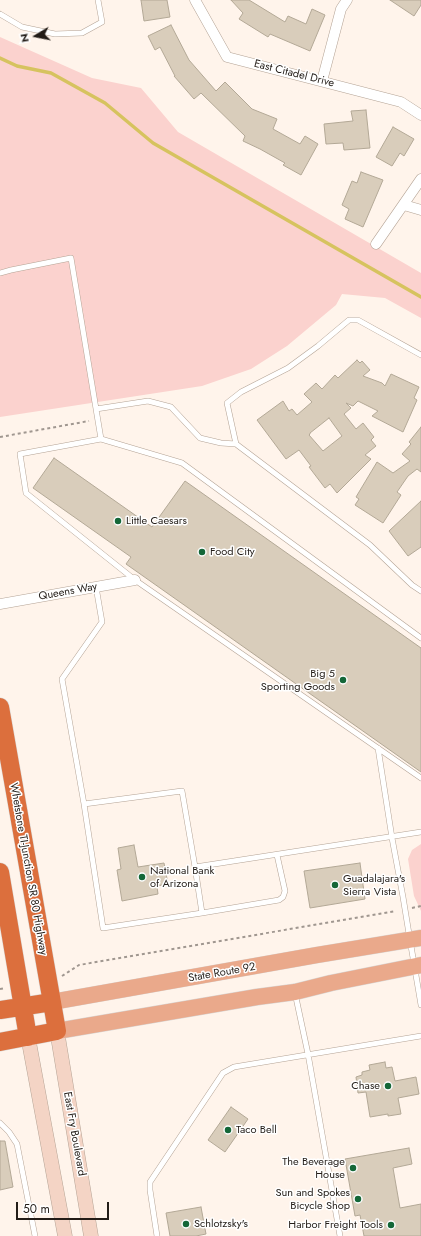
<!DOCTYPE html>
<style>
body{margin:0}
#map{position:relative;width:421px;height:1236px;overflow:hidden;background:#fff4eb;font-family:Jost,sans-serif}
canvas{display:block}
.north{position:absolute;left:16px;top:16px;width:40px;height:40px;-webkit-text-stroke:3px #fff;paint-order:stroke;rotate:260deg;font-size:11px;font-weight:700;line-height:16px;text-align:center;color:#231d18}
.north::after{content:'';display:block;margin:auto;width:14px;height:18px;background:#231d18;clip-path:polygon(50% 0,100% 100%,50% 72%,0 100%)}
.scale{position:absolute;left:16px;top:1202px;width:93px;height:18px;box-sizing:border-box;border:2px solid #231d18;border-top:0;padding-left:5px;font-size:12px;line-height:14px;white-space:nowrap;color:#231d18;-webkit-text-stroke:3px #fff;paint-order:stroke}
</style>
<div id="map">
<canvas width="421" height="1236"></canvas>
<div class="north">N</div>
<div class="scale">50 m</div>
</div>
<script>
const g = document.querySelector('canvas').getContext('2d');
g.lineJoin = 'round';
function fill(path, color) { g.fillStyle = color; g.fill(path, 'evenodd'); }
const shape = rows => new Path2D(rows.map(r => 'M' + r).join(''));
function stroke(path, color, width, dash) { g.strokeStyle = color; g.lineWidth = width; g.lineCap = dash ? 'butt' : 'round'; g.setLineDash(dash || []); g.stroke(path); }
function label(font, color, halo, rows, align = 'center') {
  g.font = font + ' Jost,sans-serif'; g.lineWidth = 3; g.setLineDash([]); g.textBaseline = 'middle'; g.strokeStyle = halo; g.fillStyle = color; for (const [text, x, y, turn = 0] of rows) {
    g.save(); g.translate(x, y); g.rotate((+turn || 0) * Math.PI / 180); g.textAlign = isNaN(turn) ? turn : align; if (halo) g.strokeText(text, 0, 0); g.fillText(text, 0, 0); g.restore();
  }
}
fill(shape([
 [0,37,92,78,141,88,178,132,421,273,421,318,385,298,342,294,336,305,287,346,251,369,202,386,0,417],
 [421,844,421,911,414,896,408,859,412,850]
]), '#fbd2ce');
stroke(shape([
 [0,58,17,66,51,73,105,103,153,143,421,297]
]), '#d6c35f', 3.5);
const building = shape([
 [141,0,167,0,170,17,144,21,141,0],
 [231,0,249,0,285,22,288,16,306,24,312,9,325,15,310,51,270,34,268,37,239,19,243,13,231,0],
 [390,0,421,0,421,5,414,16,390,0],
 [171,25,189,60,216,91,225,82,252,109,277,119,273,129,300,144,305,136,318,144,301,175,283,165,285,163,260,149,243,141,245,136,201,93,194,99,174,76,175,76,160,47,155,50,148,36,171,25],
 [366,110,370,148,344,150,343,143,326,144,324,124,353,121,351,111,366,110],
 [393,127,414,139,404,156,400,153,392,166,376,157,393,127],
 [361,172,383,180,363,227,345,219,349,209,342,205,352,181,357,183,361,172],
 [357,360,360,363,362,361,370,370,363,376,382,383,385,386,391,374,419,387,414,398,417,400,403,432,372,416,378,411,358,401,353,406,346,403,351,408,344,414,356,429,363,423,374,437,371,440,376,446,365,455,371,459,337,493,330,484,325,488,309,467,311,466,299,450,286,459,257,420,283,401,289,411,292,409,297,415,312,402,304,394,316,383,322,389,335,375,338,378,357,360],
 [329,418,342,436,323,451,309,435,310,434,310,433,329,418],
 [421,427,421,472,417,469,408,476,397,492,401,495,383,523,355,505,359,499,356,497,377,462,393,473,410,461,402,454,411,444,409,442,421,427],
 [54,458,152,527,185,481,421,648,421,772,126,564,131,557,33,488,54,458],
 [421,501,421,547,408,556,389,531,421,501],
 [134,845,138,867,164,863,168,884,157,886,158,894,122,901,117,870,121,869,118,848,134,845],
 [360,863,365,899,310,908,304,871,360,863],
 [385,1062,386,1068,392,1067,395,1081,416,1077,419,1094,398,1098,401,1114,388,1116,388,1114,370,1117,366,1092,358,1093,356,1077,362,1075,362,1072,370,1070,369,1065,385,1062],
 [231,1107,248,1119,225,1152,208,1140,231,1107],
 [0,1141,5,1141,13,1187,0,1190,0,1141],
 [409,1148,412,1164,393,1168,400,1208,421,1204,421,1236,364,1236,360,1215,355,1216,345,1159,409,1148],
 [201,1207,206,1234,196,1236,170,1236,166,1213,201,1207]
]);
fill(building, '#d9cdbb');
stroke(building, '#b3a896', 1);
const lane = shape([
 [0,14,22,27,55,34,82,33,102,22,98,0],
 [0,273,11,270,71,258,101,439,20,454,26,493,135,580,421,778],
 [421,355,358,320,349,320,318,346,288,368,241,392,227,403,236,444,370,545,412,585,421,591],
 [96,409,148,401,171,407,200,438,221,443,236,444],
 [101,439,182,463,421,638],
 [96,587,102,622,62,679,84,804,103,928,202,913,195,867],
 [378,748,392,838,403,897,410,940,421,1005],
 [84,804,182,791,195,867,421,832],
 [202,913,279,900,283,897,285,891,277,855],
 [295,993,308,1054,340,1236],
 [0,1123,9,1132,17,1144,35,1236],
 [157,1236,150,1190,150,1182,223,1073,234,1067,421,1036]
]);
const street = shape([
 [195,0,227,57,401,102,421,115],
 [322,81,341,9,347,0],
 [404,205,421,210],
 [376,244,421,179],
 [0,604,135,580]
]);
const secondary = shape([
 [57,1031,91,1236],
 [28,1037,65,1236]
]);
const primary = shape([
 [52,1002,317,955,421,938],
 [57,1031,257,997,295,992,331,983,421,965]
]);
const highway = shape([
 [0,707,57,1031,0,1042],
 [0,872,28,1037],
 [0,1010,52,1002]
]);
stroke(lane, '#b4a395', 6);
stroke(street, '#b4a395', 11);
stroke(secondary, '#b4a395', 15);
stroke(primary, '#d7d6d5', 17);
stroke(highway, '#d7d6d5', 19);
stroke(shape([
 [0,437,89,421],
 [412,908,421,906],
 [62,976,79,965,396,911],
 [0,989,5,988]
]), '#a09790', 2, [3, 3]);
stroke(lane, '#fff', 5);
stroke(street, '#fff', 10);
stroke(secondary, '#f4d4c5', 14);
stroke(primary, '#eaa98b', 16);
stroke(highway, '#dc6f3d', 18);
for (const [x, y, r, color] of [
 [118,521,4,"#146738"],
 [202,552,4,"#146738"],
 [343,680,4,"#146738"],
 [142,877,4,"#146738"],
 [335,885,4,"#146738"],
 [388,1086,4,"#146738"],
 [228,1130,4,"#146738"],
 [353,1168,4,"#146738"],
 [358,1199,4,"#146738"],
 [186,1224,4,"#146738"],
 [391,1225,4,"#146738"]
]) { const dot = new Path2D(); dot.arc(x, y, r, 0, 2 * Math.PI); g.fillStyle = color; g.fill(dot); stroke(dot, '#fff', 1.5); }
label('11px', '#231d18', '#fff', [
 ["East Citadel Drive",294,74,14],
 ["Queens Way",68,592,-10],
 ["Whetstone TI-Junction SR 80 Highway",28,869,80],
 ["State Route 92",222,973,-10],
 ["East Fry Boulevard",74,1134,80]
]);
label('11px', '#231d18', '#fff', [
 ["Little Caesars",126,521],
 ["Food City",210,552],
 ["Big 5",335,674,"right"],
 ["Sporting Goods",335,687,"right"],
 ["National Bank",150,871],
 ["of Arizona",150,884],
 ["Guadalajara's",343,879],
 ["Sierra Vista",343,892],
 ["Chase",380,1086,"right"],
 ["Taco Bell",236,1130],
 ["The Beverage",345,1162,"right"],
 ["House",345,1175,"right"],
 ["Sun and Spokes",350,1193,"right"],
 ["Bicycle Shop",350,1206,"right"],
 ["Schlotzsky's",194,1224],
 ["Harbor Freight Tools",383,1225,"right"]
], 'left');
</script>
